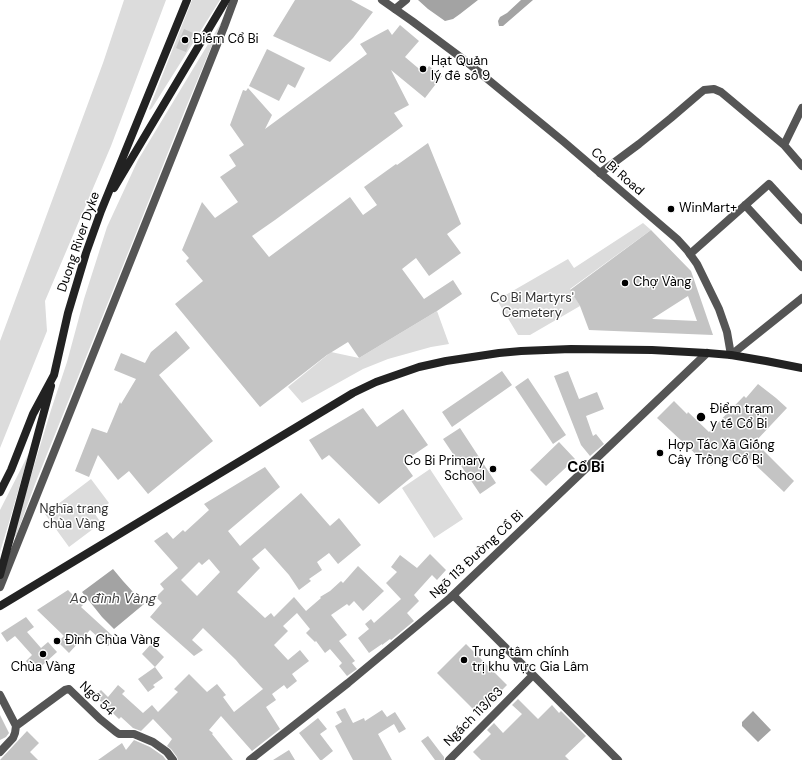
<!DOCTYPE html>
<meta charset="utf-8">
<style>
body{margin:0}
canvas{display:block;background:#fff}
</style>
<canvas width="802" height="760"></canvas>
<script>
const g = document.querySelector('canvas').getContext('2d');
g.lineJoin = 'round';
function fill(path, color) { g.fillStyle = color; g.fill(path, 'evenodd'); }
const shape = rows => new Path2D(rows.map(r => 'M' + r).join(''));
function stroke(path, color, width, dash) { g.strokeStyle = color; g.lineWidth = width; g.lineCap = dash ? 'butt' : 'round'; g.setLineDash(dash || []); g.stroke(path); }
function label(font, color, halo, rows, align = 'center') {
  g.font = font + ' "DM Sans",sans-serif'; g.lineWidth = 3; g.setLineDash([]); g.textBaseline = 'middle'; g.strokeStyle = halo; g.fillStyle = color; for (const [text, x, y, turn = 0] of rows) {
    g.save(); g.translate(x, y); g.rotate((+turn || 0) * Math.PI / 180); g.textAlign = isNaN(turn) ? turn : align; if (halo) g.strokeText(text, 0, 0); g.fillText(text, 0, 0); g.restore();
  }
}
fill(shape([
 [124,0,166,0,111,146,45,301,47,331,0,448,0,341,103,63],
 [192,0,220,0,210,16,152,108,150,110,149,109],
 [222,21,185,110,130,248,35,484,16,536,14,537,13,535,51,410,67,362,84,299,107,227,138,160],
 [643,223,651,230,570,289,580,306,530,335,518,335,497,300,568,259,574,268],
 [437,311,449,344,431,347,388,359,363,369,302,403,288,387,331,352,359,358],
 [29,453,10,519,0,552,0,510],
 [430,469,463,519,434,538,402,488],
 [91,479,109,503,95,514,101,523,69,547,45,514]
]), '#dcdcdc');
fill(shape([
 [418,0,478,0,460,14,453,19,445,21,428,9],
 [521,0,533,0,503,26,499,26,498,21,500,17,507,13],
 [113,569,123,581,144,604,114,629,102,617,82,592],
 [753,711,771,730,758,742,742,726,742,722]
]), '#a3a3a3');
fill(shape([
 [295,0,351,0,373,12,353,38,330,62,273,36],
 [400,25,419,41,405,57,424,73,429,66,442,76,425,98,391,70,409,105,394,113,403,126,275,220,252,236,269,257,350,197,363,215,377,205,364,187,396,164,397,165,428,143,461,224,447,234,461,253,429,276,416,258,402,269,424,299,453,280,462,294,437,311,359,358,348,342,327,355,260,407,175,304,203,281,186,261,189,258,182,250,202,202,215,218,238,202,220,177,236,166,229,155,244,145,230,125,243,90,246,91,248,88,272,115,265,129,367,54,360,44,388,29,392,35],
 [184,29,193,33,186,52,176,48],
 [267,49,305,68,295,88,288,84,279,101,249,86],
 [651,230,691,271,713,335,589,330,580,306,570,290],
 [688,296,697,321,652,319],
 [176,331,190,348,159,375,213,441,148,494,129,471,118,480,98,455,89,477,75,471,92,428,107,433,120,402,121,404,136,379,114,370,121,353,145,363,151,352],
 [502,371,512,385,452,427,442,412],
 [568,371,579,399,597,392,604,409,586,416,593,436,596,434,604,444,590,456,581,445,554,376],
 [528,378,566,435,553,444,515,387],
 [758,384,776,398,787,408,755,442,794,481,784,492,744,454,734,464,724,455,711,466,703,457,701,459,657,418,674,401,687,414,688,412,709,432,744,396,746,398],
 [363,408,377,427,403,409,428,445,403,462,413,476,379,504,329,455,322,460,309,440],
 [460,428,496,483,480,494,443,439],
 [559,442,575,459,546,486,530,470],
 [265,467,280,487,228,531,240,546,301,493,330,526,339,518,361,545,338,564,329,553,317,562,322,570,309,579,311,581,299,590,289,575,265,548,252,559,260,568,237,592,265,618,271,613,274,617,294,597,306,611,321,598,320,597,330,591,341,581,343,583,358,566,384,591,363,611,354,601,349,606,347,604,331,615,347,635,339,641,355,661,352,663,357,669,347,676,339,666,342,663,330,649,325,653,316,641,315,642,306,633,310,629,297,613,283,626,288,631,274,645,288,660,300,650,309,661,292,674,297,681,287,689,284,685,272,694,276,700,266,707,280,729,252,751,221,716,209,730,213,733,212,734,233,760,178,760,177,757,171,749,167,746,172,739,153,719,141,731,133,728,121,717,119,719,95,696,101,690,108,697,118,685,125,691,122,694,143,713,152,705,158,712,178,692,174,689,189,674,207,692,217,684,226,695,223,697,234,712,263,689,240,665,236,660,203,628,192,640,203,650,194,656,150,617,162,603,156,597,164,589,160,584,178,568,154,541,167,532,173,539,183,530,185,532,209,510,204,504],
 [209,559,220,572,197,596,181,580,199,562,202,565],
 [430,554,446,570,437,580,432,575,414,595,419,601,407,613,414,621,391,640,390,639,382,645,382,644,369,653,358,638,369,629,365,624,371,619,374,623,401,599,386,583,397,572,391,567,400,555,417,568],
 [68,590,83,605,81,607,116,639,108,646,90,630,69,653,58,642,64,636,37,610],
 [26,617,34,627,27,632,41,648,48,642,57,652,35,672,26,661,32,655,15,636,7,642,1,633],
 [151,644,164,657,155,667,142,654],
 [466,644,507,685,478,714,437,673],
 [155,667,163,678,153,685,155,687,148,692,138,679],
 [518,699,538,719,552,705,559,713,561,711,586,736,565,756,569,760,481,760,473,752,491,734,487,730,494,723,503,733,522,714,512,705],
 [345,708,353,723,364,718,365,721,382,710,387,717,395,712,406,729,399,733,394,724,378,734,392,760,353,760,335,726,342,722,336,712],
 [0,715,9,733,6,737,0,740],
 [318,718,327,729,320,734,333,751,322,760,320,760,299,733],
 [27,731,39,743,30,752,38,760,0,760],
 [428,736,444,757,444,760,435,760,421,741],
 [134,740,150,747,163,756,166,760,98,760,122,743,126,750],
 [289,750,295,760,273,760]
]), '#c4c4c4');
stroke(shape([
 [395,9,406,0],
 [784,145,802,166],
 [600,173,639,144,671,118,699,94,704,90,714,89,721,92,733,102,784,145,802,108],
 [745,205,802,267],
 [690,254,769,184,802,220],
 [731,355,802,298],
 [453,595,618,760],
 [0,695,16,726,65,690,69,689,100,719,116,732,119,734,134,734,153,742,167,752,173,760],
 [0,752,13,738,15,733,16,726],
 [250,760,348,683,419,624,450,598,707,353],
 [449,760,533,675]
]), '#555', 8);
stroke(shape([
 [382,0,412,21,463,59,564,142,677,239,687,250,697,264,719,309,727,332,731,355],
 [0,587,224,27,234,0]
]), '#555', 8);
stroke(shape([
 [114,188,226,0],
 [0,492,11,470,33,414,54,375,68,313,86,253,101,211,187,0],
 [0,575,51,386],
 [0,606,353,393,376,382,419,367,446,361,499,353,521,351,571,349,652,350,707,353,731,355,766,361,802,368]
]), '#222', 8);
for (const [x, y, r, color] of [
 [185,40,4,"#000"],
 [423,69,4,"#000"],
 [671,209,4,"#000"],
 [625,283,4,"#000"],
 [701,417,5,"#000"],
 [660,453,4,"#000"],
 [493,469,4,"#000"],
 [57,641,4,"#000"],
 [43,654,4,"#000"],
 [464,660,4,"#000"]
]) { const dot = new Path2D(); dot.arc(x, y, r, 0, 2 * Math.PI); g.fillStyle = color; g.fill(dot); stroke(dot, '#fff', 1.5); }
label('13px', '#000', '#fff', [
 ["Điếm Cổ Bi",193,40],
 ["Hạt Quản",431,62],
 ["lý đê số 9",431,77],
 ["WinMart+",679,209],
 ["Chợ Vàng",633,283],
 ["Điểm trạm",710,410],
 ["y tế Cổ Bi",710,425],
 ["Hợp Tác Xã Giống",668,446],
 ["Cây Trồng Cổ Bi",668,461],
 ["Co Bi Primary",485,462,"right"],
 ["School",485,477,"right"],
 ["Đình Chùa Vàng",65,641],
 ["Trung tâm chính",472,653],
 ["trị khu vực Gia Lâm",472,668],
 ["Chùa Vàng",43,668,"center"]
], 'left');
label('13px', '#000', '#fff', [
 ["Co Bi Road",617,172,41],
 ["Duong River Dyke",79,242,-71],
 ["Ngõ 113 Đường Cổ Bi",477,555,-43],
 ["Ngõ 54",97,699,43],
 ["Ngách 113/63",474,717,-45]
]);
label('13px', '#333', '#fff', [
 ["Co Bi Martyrs'",532,299],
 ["Cemetery",532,314],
 ["Nghĩa trang",74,510],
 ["chùa Vàng",74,525]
]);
label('italic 14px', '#444', '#fff', [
 ["Ao đình Vàng",113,599]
]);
label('bold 15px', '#000', '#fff', [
 ["Cổ Bi",586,468]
]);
</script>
